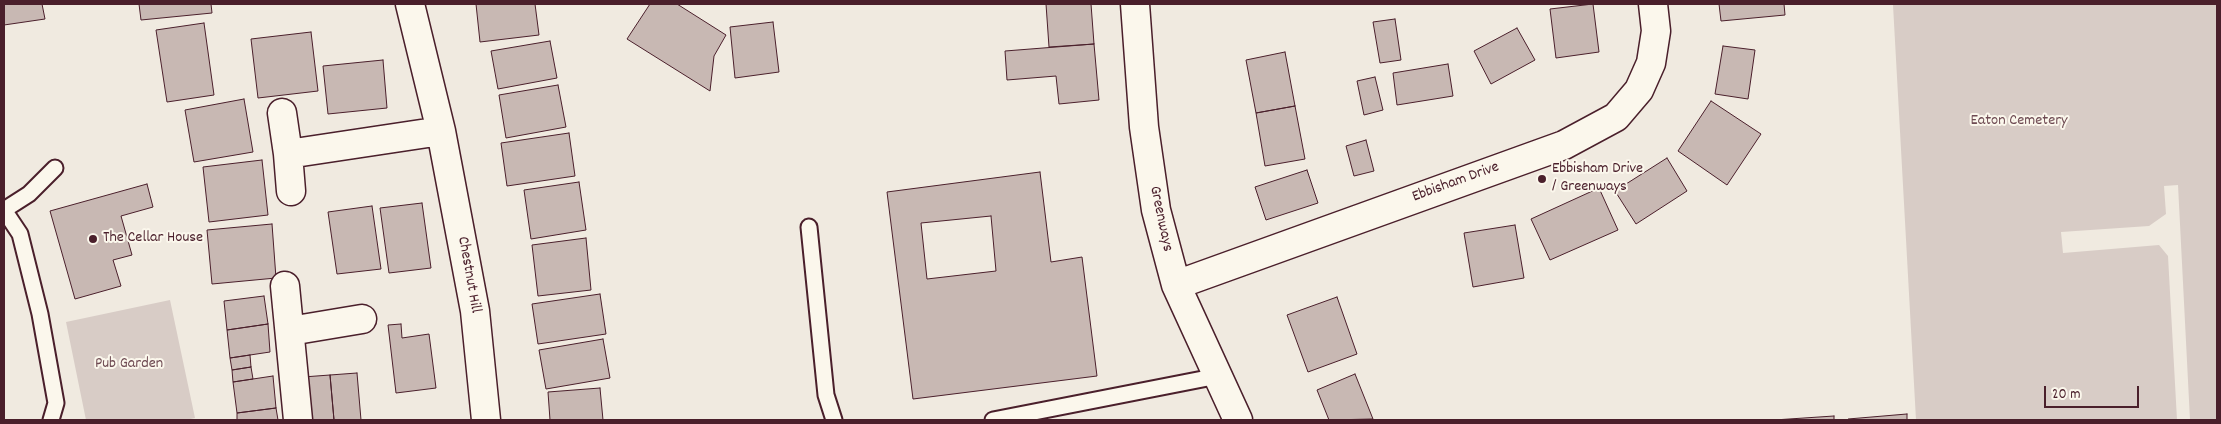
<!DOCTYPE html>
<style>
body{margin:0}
#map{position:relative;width:2221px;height:424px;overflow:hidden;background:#f0eae0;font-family:Dekko,sans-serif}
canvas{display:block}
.frame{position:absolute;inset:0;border:5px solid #4a1f2b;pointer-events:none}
.scale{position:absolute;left:2044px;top:386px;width:95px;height:22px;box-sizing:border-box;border:2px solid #4a1f2b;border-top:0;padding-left:6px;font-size:15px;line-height:18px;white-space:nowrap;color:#4a1f2b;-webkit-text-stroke:4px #fbf7ec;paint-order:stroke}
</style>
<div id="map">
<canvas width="2221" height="424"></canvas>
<div class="frame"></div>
<div class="scale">20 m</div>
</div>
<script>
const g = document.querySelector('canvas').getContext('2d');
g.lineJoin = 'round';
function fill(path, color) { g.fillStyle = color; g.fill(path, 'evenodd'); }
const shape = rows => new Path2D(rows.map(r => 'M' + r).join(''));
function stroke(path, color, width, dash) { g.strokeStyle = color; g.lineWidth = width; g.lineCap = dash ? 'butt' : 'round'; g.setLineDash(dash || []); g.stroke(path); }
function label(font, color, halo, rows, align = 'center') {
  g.font = font + ' Dekko,sans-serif'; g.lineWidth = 4; g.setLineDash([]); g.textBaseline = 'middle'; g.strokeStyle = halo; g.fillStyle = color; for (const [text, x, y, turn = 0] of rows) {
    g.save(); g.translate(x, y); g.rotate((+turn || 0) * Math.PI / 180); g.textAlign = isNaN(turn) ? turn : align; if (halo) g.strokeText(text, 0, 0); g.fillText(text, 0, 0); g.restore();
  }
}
fill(shape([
 [1957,4,2217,4,2217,420,2190,420,2178,185,2164,186,2166,214,2149,226,2061,232,2063,253,2159,245,2168,256,2177,420,1916,420,1893,5],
 [170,300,195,418,186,420,86,420,66,322]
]), '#d8ccc6');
const building = shape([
 [4,4,42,4,45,19,4,25,4,4],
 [139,4,211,4,212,13,141,20,139,4],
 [476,4,535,4,539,35,480,42,476,4],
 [650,4,677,4,726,35,714,56,710,91,627,39,650,4],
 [1046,4,1091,4,1094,44,1049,47,1046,4],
 [1593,4,1599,52,1556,58,1550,9,1593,4],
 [1719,4,1784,4,1785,15,1721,21,1719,4],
 [1395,19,1401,60,1380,63,1373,22,1395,19],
 [773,22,779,72,735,78,730,27,773,22],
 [204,23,214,95,167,102,156,30,204,23],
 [1517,28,1535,60,1491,84,1474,51,1517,28],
 [311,32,318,91,258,98,251,39,311,32],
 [550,41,557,78,498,89,491,51,550,41],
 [1094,44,1099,100,1059,104,1056,76,1007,80,1005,51,1094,44],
 [1723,46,1755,50,1748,99,1715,94,1723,46],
 [1285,52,1295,106,1256,113,1246,60,1285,52],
 [383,60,387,108,328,114,323,66,383,60],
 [1448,64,1453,96,1397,105,1393,73,1448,64],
 [1375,77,1383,110,1364,115,1357,81,1375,77],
 [558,85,566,127,506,138,499,95,558,85],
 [244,99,253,152,194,162,185,110,244,99],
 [1711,101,1761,134,1727,185,1678,151,1711,101],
 [1295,106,1305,159,1265,166,1256,113,1295,106],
 [569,133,575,176,507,186,501,143,569,133],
 [1366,140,1374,171,1354,176,1346,146,1366,140],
 [1667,158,1687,191,1636,224,1615,191,1667,158],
 [262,160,268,215,209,222,203,167,262,160],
 [1307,170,1318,203,1266,220,1255,187,1307,170],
 [1040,172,1051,262,1082,257,1097,376,913,399,887,192,1040,172],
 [991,216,996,271,927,279,921,223,991,216],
 [579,182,586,230,531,239,524,190,579,182],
 [147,184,153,207,121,216,132,255,113,260,121,286,75,299,50,211,147,184],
 [1599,188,1618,230,1550,260,1531,219,1599,188],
 [422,203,431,268,389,273,380,208,422,203],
 [372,206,381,269,337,274,328,212,372,206],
 [272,224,276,278,212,284,207,230,272,224],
 [1515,225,1524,278,1473,287,1464,233,1515,225],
 [586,238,591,290,538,296,532,245,586,238],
 [600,294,606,334,538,344,532,304,600,294],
 [264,296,268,324,227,330,224,301,264,296],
 [1337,297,1357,354,1308,372,1287,315,1337,297],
 [268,324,270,352,230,358,227,330,268,324],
 [401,324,402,338,429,334,436,388,396,393,388,325,401,324],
 [603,339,610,378,546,389,539,350,603,339],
 [250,355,251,367,232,370,230,358,250,355],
 [251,367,253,379,233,382,232,370,251,367],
 [357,373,361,420,334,420,330,375,357,373],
 [1355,374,1373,419,1329,420,1317,390,1355,374],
 [330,375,334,420,307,420,303,377,330,375],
 [273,376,276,408,237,413,233,382,273,376],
 [600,388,603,420,550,420,548,392,600,388],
 [276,408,278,420,237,420,237,413,276,408],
 [1907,414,1907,420,1848,420,1848,419,1907,414],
 [1834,416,1834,420,1774,420,1834,416]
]);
fill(building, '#c8b8b3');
stroke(building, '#4a1f2b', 1);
const lane = shape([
 [4,210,20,234,40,314,56,403,51,420],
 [4,210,29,194,55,168],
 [809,227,826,395,834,420],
 [993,420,1218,376]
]);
const street = shape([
 [410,4,441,131,475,311,486,420],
 [1135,4,1144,127,1156,210,1176,285,1238,420],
 [282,113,288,154,441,131],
 [288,154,291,191],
 [1176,285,1564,145,1616,117,1639,90,1651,63,1656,31,1653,4],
 [285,286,298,420],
 [290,331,362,319]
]);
stroke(lane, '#4a1f2b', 19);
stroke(street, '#4a1f2b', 31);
stroke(lane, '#fbf7ec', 15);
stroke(street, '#fbf7ec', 28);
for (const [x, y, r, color] of [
 [1542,179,5,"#4a1f2b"],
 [93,239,5,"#4a1f2b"]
]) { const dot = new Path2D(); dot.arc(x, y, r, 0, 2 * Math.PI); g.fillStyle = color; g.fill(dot); stroke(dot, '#fbf7ec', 2); }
label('16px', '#6e4a52', '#fbf7ec', [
 ["Eaton Cemetery",2019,122],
 ["Pub Garden",129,365]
]);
label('16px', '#4a1f2b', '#fbf7ec', [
 ["Ebbisham Drive",1552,170],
 ["/ Greenways",1552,188],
 ["The Cellar House",103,239]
], 'left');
label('16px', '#4a1f2b', '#fbf7ec', [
 ["Ebbisham Drive",1456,183,-20],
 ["Greenways",1160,219,78],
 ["Chestnut Hill",468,275,80]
]);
</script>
